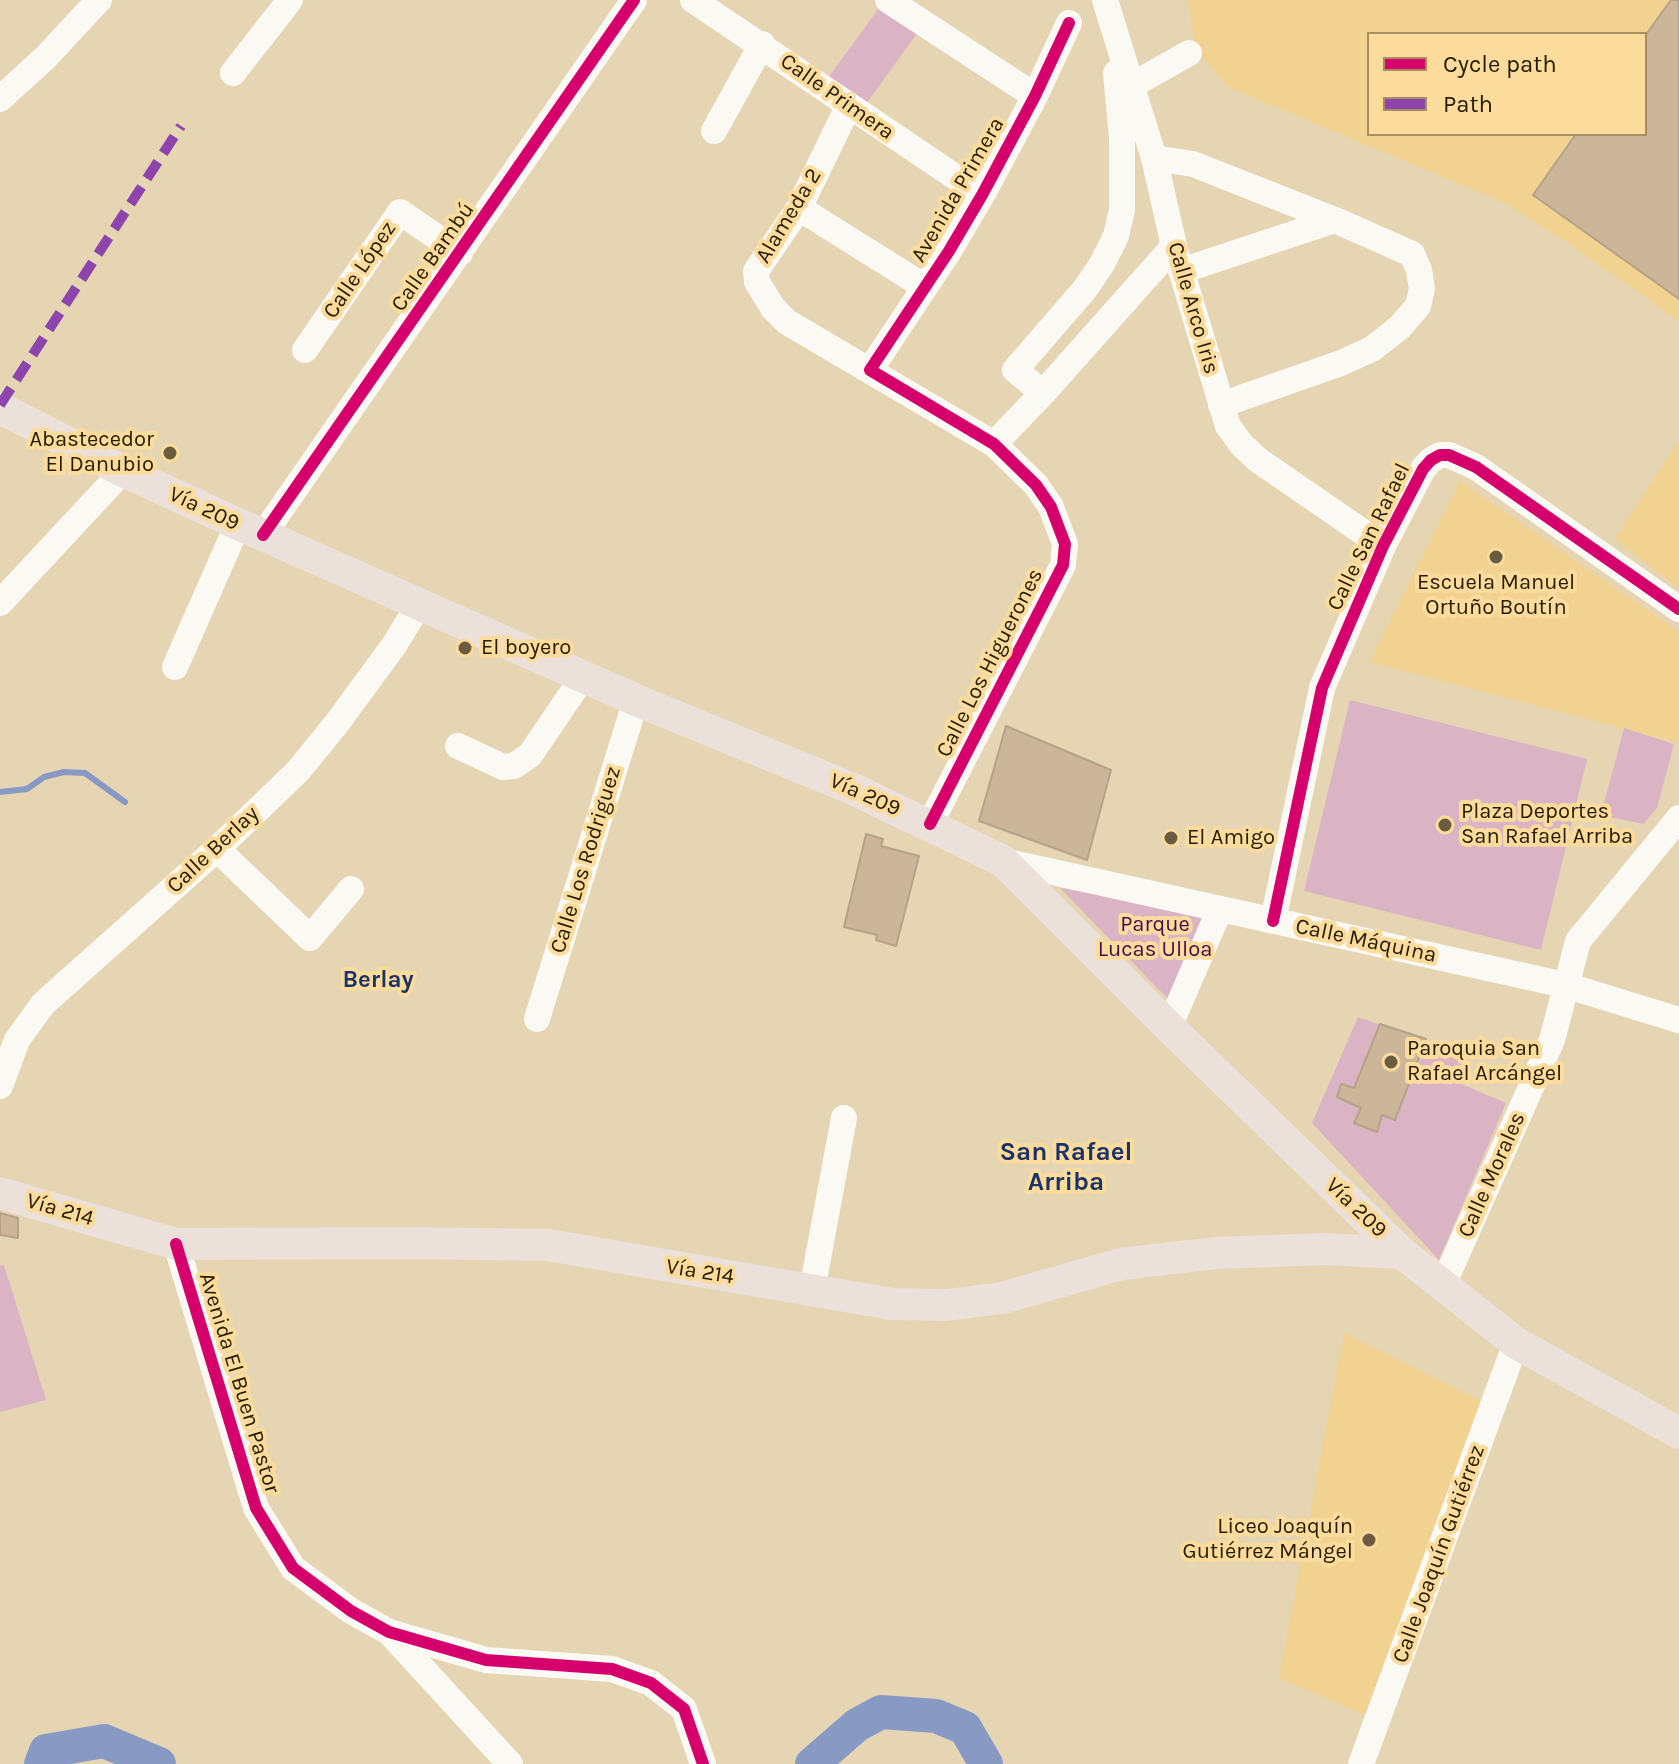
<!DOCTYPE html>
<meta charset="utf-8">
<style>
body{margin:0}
#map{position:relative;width:1679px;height:1764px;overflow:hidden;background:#e5d5b3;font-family:Karla,sans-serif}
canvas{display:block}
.legend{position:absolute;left:1367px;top:32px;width:280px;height:104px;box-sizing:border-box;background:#fbdc9d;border:2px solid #a68f5f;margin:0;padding:10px 14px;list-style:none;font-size:24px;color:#261b02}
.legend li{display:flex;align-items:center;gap:16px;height:40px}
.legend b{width:40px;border:2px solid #a68f5f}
</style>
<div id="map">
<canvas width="1679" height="1764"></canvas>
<ul class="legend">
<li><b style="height:10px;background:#d6006c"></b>Cycle path</li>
<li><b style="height:10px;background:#8e44ad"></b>Path</li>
</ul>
</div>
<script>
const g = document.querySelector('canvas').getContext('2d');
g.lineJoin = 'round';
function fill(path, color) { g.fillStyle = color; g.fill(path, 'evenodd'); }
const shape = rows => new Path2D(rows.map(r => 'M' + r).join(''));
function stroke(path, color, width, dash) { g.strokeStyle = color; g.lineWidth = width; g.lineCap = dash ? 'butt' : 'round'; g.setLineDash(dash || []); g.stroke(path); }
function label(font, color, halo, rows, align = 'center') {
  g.font = font + ' Karla,sans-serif'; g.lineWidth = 8; g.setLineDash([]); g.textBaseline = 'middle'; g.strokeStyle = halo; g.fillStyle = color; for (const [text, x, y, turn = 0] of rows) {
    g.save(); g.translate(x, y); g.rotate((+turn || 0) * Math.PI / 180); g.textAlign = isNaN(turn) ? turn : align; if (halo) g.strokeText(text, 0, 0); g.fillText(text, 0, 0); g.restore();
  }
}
fill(shape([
 [1187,0,1679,0,1679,321,1565,241,1505,203,1228,87,1197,50],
 [1369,34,1645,34,1645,134,1369,134],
 [1679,440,1679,589,1615,539],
 [1460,481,1679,632,1679,743,1369,662],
 [1344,1333,1483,1402,1370,1717,1279,1678]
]), '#f1d291');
fill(shape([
 [882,4,919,31,863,108,825,82],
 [1350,700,1587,759,1541,950,1304,891],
 [1624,728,1674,744,1657,808,1643,824,1601,815],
 [1060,888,1204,913,1168,999],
 [1358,1017,1469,1056,1459,1083,1506,1103,1439,1260,1312,1123],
 [4,1265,46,1400,0,1412,0,1266]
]), '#dab4c5');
stroke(shape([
 [0,792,27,789,44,777,64,772,85,773,125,802]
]), '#889ac4', 6);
stroke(shape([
 [41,1764,46,1751,104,1741,159,1764],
 [812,1764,857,1725,881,1712,936,1716,965,1728,986,1764]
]), '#889ac4', 34);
const building = shape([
 [1671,0,1679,0,1679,299,1533,195,1576,134,1645,134,1645,36,1671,0],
 [1006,726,1111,770,1087,860,979,821,1006,726],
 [866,834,883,839,881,846,919,856,896,946,876,940,877,935,844,927,866,834],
 [1380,1024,1426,1039,1395,1120,1382,1115,1377,1132,1354,1123,1361,1108,1337,1097,1341,1084,1354,1088,1380,1024],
 [0,1213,18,1218,18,1238,0,1235,0,1213]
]);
fill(building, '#cbb699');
stroke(building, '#b5a287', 2);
stroke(shape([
 [693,0,982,195],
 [888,0,1035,96],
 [1105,0,1154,158,1174,246,1228,426,1241,444,1258,460,1383,546],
 [233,73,290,0],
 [1131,86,1189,53],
 [0,99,46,57,99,0],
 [848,107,799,208,756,271,757,282,773,308,787,322,994,444,1036,485,1051,507,1065,544,1063,565,930,824],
 [714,131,762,44],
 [1154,158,1193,164,1335,220,1412,254,1419,270,1422,289,1418,306,1400,327,1372,349,1341,363,1221,405],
 [799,208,925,287],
 [1181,271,1335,220],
 [305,350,400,212,460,253],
 [870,370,949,251,982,195,1035,96,1069,23],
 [1043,393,1015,370,1085,289,1102,264,1116,236,1122,210,1122,138,1116,73],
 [994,444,1043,393,1174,246],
 [263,535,634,0],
 [0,603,123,471],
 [175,667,238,524],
 [458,746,503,767,514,766,530,755,583,677],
 [217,849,310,938,351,889],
 [1003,861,1565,985,1679,1020],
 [1273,921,1322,688,1383,546,1423,469,1431,460,1440,455,1449,455,1476,467,1679,609],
 [537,1019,636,700],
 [1169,1027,1220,909],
 [0,1086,17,1040,43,1004,217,849,298,771,337,723,395,644,419,604],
 [176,1244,256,1508,293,1568,351,1611,389,1632,486,1660,612,1669,651,1683,684,1709,703,1764],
 [1443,1285,1552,1040,1578,941,1679,818],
 [812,1290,844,1118],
 [389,1632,510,1764],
 [1361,1764,1516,1343]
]), '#fbf9f4', 26);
stroke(shape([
 [0,408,123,471,238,524,636,700,853,789,1003,861,1169,1027,1402,1253,1516,1343,1679,1433],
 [0,1193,176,1244,409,1243,548,1245,892,1304,947,1305,1002,1298,1121,1264,1216,1253,1325,1249,1402,1253]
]), '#ece0db', 32);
stroke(shape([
 [0,405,181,126]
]), '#8e44ad', 10, [20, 10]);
stroke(shape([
 [263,535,634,0],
 [930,824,1063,565,1065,544,1051,507,1036,485,994,444,870,370,949,251,982,195,1035,96,1069,23],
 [1273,921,1322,688,1383,546,1423,469,1431,460,1440,455,1449,455,1476,467,1679,609],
 [176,1244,256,1508,293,1568,351,1611,389,1632,486,1660,612,1669,651,1683,684,1709,703,1764]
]), '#d6006c', 12);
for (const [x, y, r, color] of [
 [170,453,8,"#695c40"],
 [1496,557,8,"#695c40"],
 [465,648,8,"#695c40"],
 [1445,825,8,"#695c40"],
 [1171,838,8,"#695c40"],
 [1391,1062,8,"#695c40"],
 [1369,1540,8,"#695c40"]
]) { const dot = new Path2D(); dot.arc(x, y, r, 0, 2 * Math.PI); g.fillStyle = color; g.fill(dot); stroke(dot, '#fbdc9d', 3); }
label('22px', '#261b02', '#fbdc9d', [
 ["Calle Primera",837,97,35],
 ["Avenida Primera",958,190,-60],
 ["Alameda 2",789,216,-59],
 ["Calle Bambú",433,257,-55],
 ["Calle López",360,270,-56],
 ["Calle Arco Iris",1193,308,74],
 ["Vía 209",204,509,25],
 ["Calle San Rafael",1369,537,-64],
 ["Calle Los Higuerones",990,663,-63],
 ["Vía 209",865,795,24],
 ["Calle Berlay",213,850,-43],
 ["Calle Los Rodriguez",586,860,-73],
 ["Calle Máquina",1366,941,12],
 ["Calle Morales",1492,1175,-66],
 ["Vía 209",1356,1208,44],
 ["Vía 214",60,1210,16],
 ["Vía 214",700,1272,9],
 ["Avenida El Buen Pastor",239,1383,73],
 ["Calle Joaquín Gutiérrez",1439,1554,-70]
]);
label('22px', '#261b02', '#fbdc9d', [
 ["Abastecedor",154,440,"right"],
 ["El Danubio",154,465,"right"],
 ["Escuela Manuel",1496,583,"center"],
 ["Ortuño Boutín",1496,608,"center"],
 ["El boyero",481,648],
 ["Plaza Deportes",1461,812],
 ["San Rafael Arriba",1461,837],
 ["El Amigo",1187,838],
 ["Paroquia San",1407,1049],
 ["Rafael Arcángel",1407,1074],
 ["Liceo Joaquín",1353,1527,"right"],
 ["Gutiérrez Mángel",1353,1552,"right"]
], 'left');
label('22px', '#460a4b', '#fbdc9d', [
 ["Parque",1155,925],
 ["Lucas Ulloa",1155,950]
]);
label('bold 24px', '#1c3269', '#fbdc9d', [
 ["Berlay",378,980]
]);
label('bold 26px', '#1c3269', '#fbdc9d', [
 ["San Rafael",1066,1153],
 ["Arriba",1066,1183]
]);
</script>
